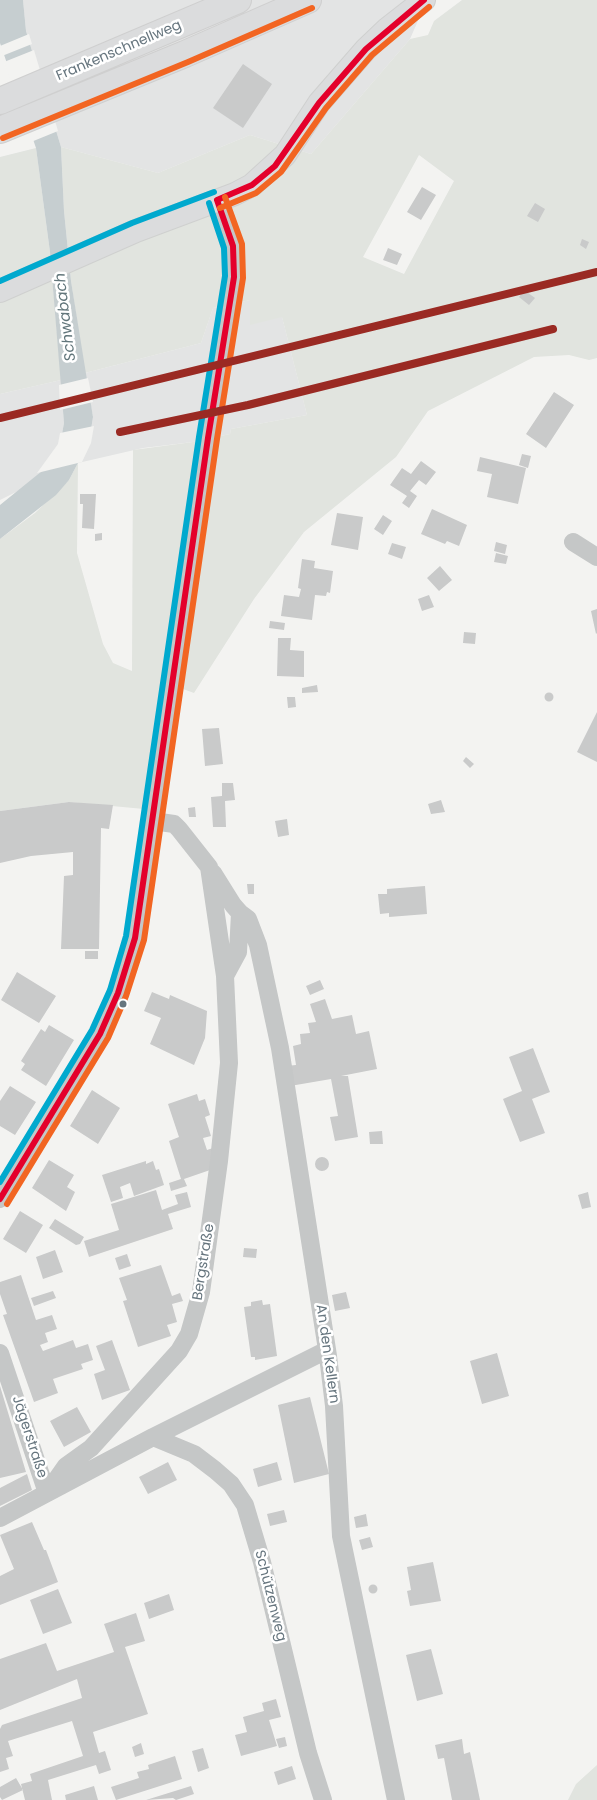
<!DOCTYPE html>
<meta charset="utf-8">
<style>
body{margin:0}
canvas{display:block;background:#f3f3f1}
</style>
<canvas width="597" height="1800"></canvas>
<script>
const g = document.querySelector('canvas').getContext('2d');
g.lineJoin = 'round';
function fill(path, color) { g.fillStyle = color; g.fill(path, 'evenodd'); }
const shape = rows => new Path2D(rows.map(r => 'M' + r).join(''));
function stroke(path, color, width, dash) { g.strokeStyle = color; g.lineWidth = width; g.lineCap = dash ? 'butt' : 'round'; g.setLineDash(dash || []); g.stroke(path); }
function label(font, color, halo, rows, align = 'center') {
  g.font = font + ' Poppins,sans-serif'; g.lineWidth = 5; g.setLineDash([]); g.textBaseline = 'middle'; g.strokeStyle = halo; g.fillStyle = color; for (const [text, x, y, turn = 0] of rows) {
    g.save(); g.translate(x, y); g.rotate((+turn || 0) * Math.PI / 180); g.textAlign = isNaN(turn) ? turn : align; if (halo) g.strokeText(text, 0, 0); g.fillText(text, 0, 0); g.restore();
  }
}
fill(shape([
 [23,0,427,0,410,39,311,154,250,135,158,173,61,147,26,31],
 [250,300,282,317,307,415,231,429,230,434,193,442,143,448,78,463,89,442,93,417,85,373,201,343,213,308],
 [61,380,64,423,60,445,42,471,22,489,0,500,0,394]
]), '#e3e4e4');
fill(shape([
 [462,0,597,0,597,358,589,360,569,355,534,357,428,411,396,457,304,532,254,599,194,693,164,682,144,809,69,802,0,811,0,539,35,513,69,480,78,463,77,553,103,644,113,663,132,671,133,450,193,442,230,434,231,429,307,415,282,317,250,325,250,300,213,308,201,343,85,373,71,281,64,211,61,147,158,173,250,135,311,154,410,39,428,35,434,21],
 [419,155,454,181,404,274,363,257],
 [36,148,50,252,61,380,0,394,0,157],
 [597,1765,597,1800,568,1800,576,1784]
]), '#e1e4df');
fill(shape([
 [0,0,23,0,26,31,61,147,64,211,71,281,93,417,89,442,69,480,56,495,0,539,0,505,42,471,60,445,64,423,50,252,36,148,0,43]
]), '#c6ced0');
fill(shape([
 [29,34,32,44,2,56,0,46],
 [34,50,58,131,31,142,4,62],
 [88,378,93,402,60,410,59,385],
 [94,426,91,443,82,462,37,473,58,444,60,433]
]), '#f3f3f1');
fill(shape([
 [243,64,272,84,243,128,213,108],
 [422,187,436,195,421,220,407,212],
 [535,203,545,209,538,222,527,216],
 [582,239,589,242,586,249,580,245],
 [388,248,402,254,397,265,383,260],
 [524,290,535,298,529,305,519,297],
 [554,392,574,405,546,448,526,434],
 [522,454,531,456,528,468,519,465],
 [480,457,526,468,518,504,487,497,492,474,477,471],
 [421,461,436,472,426,485,419,480,410,491,417,496,409,508,402,503,407,496,390,485,402,468,411,474],
 [80,494,96,494,94,529,82,528,83,504,80,504],
 [432,509,467,525,459,546,447,541,445,544,421,534],
 [337,513,363,517,358,550,331,545],
 [383,515,392,521,383,535,374,529],
 [102,533,102,540,95,541,95,534],
 [496,542,507,545,505,554,494,551],
 [392,543,406,547,402,559,388,554],
 [496,553,508,556,506,564,494,562],
 [302,559,315,561,314,568,333,571,330,593,327,592,326,596,315,595,312,620,281,616,284,595,299,597,301,589,298,588],
 [440,566,452,580,439,591,427,578],
 [429,595,434,607,422,611,418,599],
 [597,609,597,633,596,634,591,611],
 [270,621,285,623,284,630,269,628],
 [464,632,476,633,475,644,463,643],
 [278,638,291,638,290,650,304,651,304,677,277,676],
 [317,685,318,692,302,693,302,688],
 '544.5 697a4.5 4.5 0 1 1 9 0a4.5 4.5 0 1 1-9 0Z',
 [287,697,295,697,296,707,288,708],
 [597,712,597,762,577,752],
 [219,728,223,764,205,766,202,729],
 [466,757,474,764,470,768,463,761],
 [222,783,233,783,235,800,225,801,226,827,213,827,211,797,222,796],
 [441,800,445,812,431,814,428,804],
 [69,802,113,805,109,829,101,828,99,949,61,949,64,876,73,875,73,852,31,856,0,863,0,811],
 [195,807,196,817,189,817,188,808],
 [287,819,289,835,278,837,275,821],
 [247,884,254,884,254,894,248,894],
 [425,886,427,914,389,917,389,913,380,914,378,894,387,894,387,889],
 [85,951,98,951,98,959,85,959],
 [17,972,56,996,39,1023,1,1000],
 [320,980,324,989,310,995,306,986],
 [152,992,169,999,170,995,207,1011,205,1038,194,1065,150,1044,161,1018,144,1011],
 [325,999,332,1019,352,1015,356,1034,369,1031,377,1069,341,1076,348,1076,358,1137,335,1141,330,1117,338,1116,331,1079,290,1086,286,1066,296,1065,293,1046,301,1044,300,1034,310,1033,308,1023,316,1022,310,1004],
 [49,1025,74,1040,46,1086,21,1070,25,1064,21,1061,41,1029,45,1032],
 [533,1048,550,1092,532,1099,545,1133,520,1142,503,1099,522,1091,509,1057],
 [10,1086,36,1102,15,1135,0,1126,0,1101],
 [92,1090,120,1108,98,1144,70,1126],
 [197,1094,199,1101,205,1099,210,1115,205,1117,211,1136,203,1138,207,1150,213,1148,213,1169,184,1179,187,1186,171,1191,169,1183,181,1179,169,1141,179,1137,168,1104],
 [382,1131,383,1144,370,1144,369,1132],
 '315 1164a7 7 0 1 1 14 0a7 7 0 1 1-14 0Z',
 [49,1160,74,1175,67,1187,75,1192,66,1211,32,1188],
 [146,1161,146,1164,153,1161,156,1170,159,1169,164,1185,134,1196,130,1183,120,1187,123,1198,111,1202,102,1175],
 [156,1190,162,1210,178,1204,175,1195,187,1192,191,1207,168,1214,173,1229,89,1257,84,1241,119,1230,111,1204],
 [588,1192,591,1207,582,1209,578,1195],
 [20,1211,43,1225,26,1253,3,1239],
 [55,1219,84,1237,80,1244,76,1245,49,1228],
 [244,1248,257,1249,256,1258,243,1257],
 [55,1250,63,1272,43,1279,36,1257],
 [127,1254,131,1266,119,1270,115,1258],
 [161,1265,172,1296,180,1293,183,1301,172,1304,177,1322,167,1325,171,1336,138,1347,123,1301,127,1300,119,1278],
 [21,1275,36,1320,52,1315,57,1329,45,1333,48,1342,40,1345,43,1351,73,1340,76,1348,88,1344,93,1360,81,1364,83,1369,53,1379,58,1393,34,1402,3,1315,7,1314,0,1294,0,1282],
 [53,1291,56,1298,34,1306,31,1298],
 [346,1292,350,1308,335,1311,332,1295],
 [262,1300,263,1305,270,1304,277,1356,255,1360,255,1357,251,1357,244,1307,251,1306,251,1302],
 [112,1340,130,1390,102,1400,94,1374,105,1370,96,1346],
 [497,1353,509,1396,482,1404,470,1361],
 [0,1386,26,1472,0,1478],
 [310,1397,329,1474,294,1483,278,1405],
 [77,1407,91,1432,64,1447,50,1421],
 [168,1462,177,1480,148,1494,139,1477],
 [277,1462,282,1480,258,1487,253,1469],
 [27,1474,32,1490,0,1506,0,1488],
 [284,1510,287,1522,270,1526,267,1514],
 [366,1514,368,1526,356,1528,354,1517],
 [32,1522,44,1550,46,1550,58,1582,0,1605,0,1576,14,1569,0,1535],
 [370,1537,373,1547,362,1550,359,1540],
 [433,1562,441,1601,410,1606,407,1591,411,1590,407,1567],
 '368.5 1589a4.5 4.5 0 1 1 9 0a4.5 4.5 0 1 1-9 0Z',
 [58,1589,72,1623,43,1634,30,1600],
 [169,1594,174,1610,149,1619,144,1603],
 [136,1613,145,1641,125,1647,148,1714,93,1732,99,1753,105,1751,111,1770,99,1774,96,1765,48,1780,52,1800,25,1800,21,1784,32,1781,30,1774,83,1756,72,1721,8,1741,13,1756,6,1758,9,1769,0,1772,0,1729,2,1725,82,1698,77,1679,0,1710,0,1659,46,1643,57,1671,114,1652,104,1624],
 [431,1649,443,1694,417,1701,406,1655],
 [276,1699,281,1717,269,1720,277,1746,241,1756,235,1735,247,1732,243,1717,264,1711,262,1703],
 [285,1737,287,1746,279,1748,276,1739],
 [462,1739,464,1754,470,1752,480,1800,452,1800,444,1758,438,1759,435,1745],
 [141,1743,144,1754,135,1757,132,1747],
 [203,1748,209,1768,198,1772,192,1751],
 [175,1756,182,1779,116,1800,111,1787,139,1778,137,1772,149,1769,148,1765],
 [292,1766,296,1779,278,1785,274,1772],
 [16,1778,23,1790,2,1800,0,1797,0,1787],
 [94,1786,98,1800,66,1800,65,1795],
 [191,1786,194,1794,176,1800,173,1798,146,1800]
]), '#c9caca');
const major = shape([
 [0,291,136,231,235,194,252,185,285,155,319,103,366,49,387,29,424,0]
]);
const highway = shape([
 [0,101,238,0],
 [0,130,185,54,308,0]
]);
stroke(major, '#cfd0cf', 24);
stroke(highway, '#cfcfcf', 28);
stroke(shape([
 [573,542,597,557],
 [213,873,233,905,240,913,238,952,225,976],
 [240,913,248,919,258,945,280,1048,328,1356,334,1406,341,1536,396,1800],
 [0,1199,100,1034,118,993,135,938,208,438,234,277,233,246,217,200],
 [0,1353,47,1493],
 [153,1437,194,1454,215,1470,231,1484,245,1505,262,1562,308,1753,323,1800],
 [47,1493,66,1466,91,1448,179,1351,189,1334,201,1292,219,1161,229,1063,225,976,209,867,179,829,174,824,153,821],
 [0,1518,153,1437,327,1350]
]), '#c5c7c7', 18);
stroke(major, '#dbdcdd', 22);
stroke(highway, '#dbdcdd', 26);
stroke(shape([
 [217,200,252,185,275,166,319,103,366,49,424,0],
 [0,1199,100,1034,118,993,135,938,208,438,234,277,233,246,217,200]
]), '#e4002b', 6);
stroke(shape([
 [3,138,188,62,312,8],
 [220,208,256,193,281,172,326,108,372,55,429,7],
 [7,1204,108,1038,126,996,144,940,217,439,243,278,242,244,225,197]
]), '#f26522', 6);
stroke(shape([
 [0,281,132,223,214,192],
 [0,1182,92,1030,110,990,126,936,199,437,225,276,224,248,209,203]
]), '#00a9ce', 6);
stroke(shape([
 [0,418,597,272],
 [120,432,248,405,553,329]
]), '#9a2a23', 8);
for (const [x, y, r, color] of [
 [123,1004,4.5,"#66757e"]
]) { const dot = new Path2D(); dot.arc(x, y, r, 0, 2 * Math.PI); g.fillStyle = color; g.fill(dot); stroke(dot, '#fff', 2); }
label('14px', '#66757e', '#fff', [
 ["Frankenschnellweg",119,51,-23],
 ["Bergstraße",204,1262,-81],
 ["An den Kellern",327,1354,82],
 ["Jägerstraße",29,1437,72],
 ["Schützenweg",270,1596,76]
]);
label('italic 15px', '#62767b', '#fff', [
 ["Schwabach",66,317,-97]
]);
</script>
